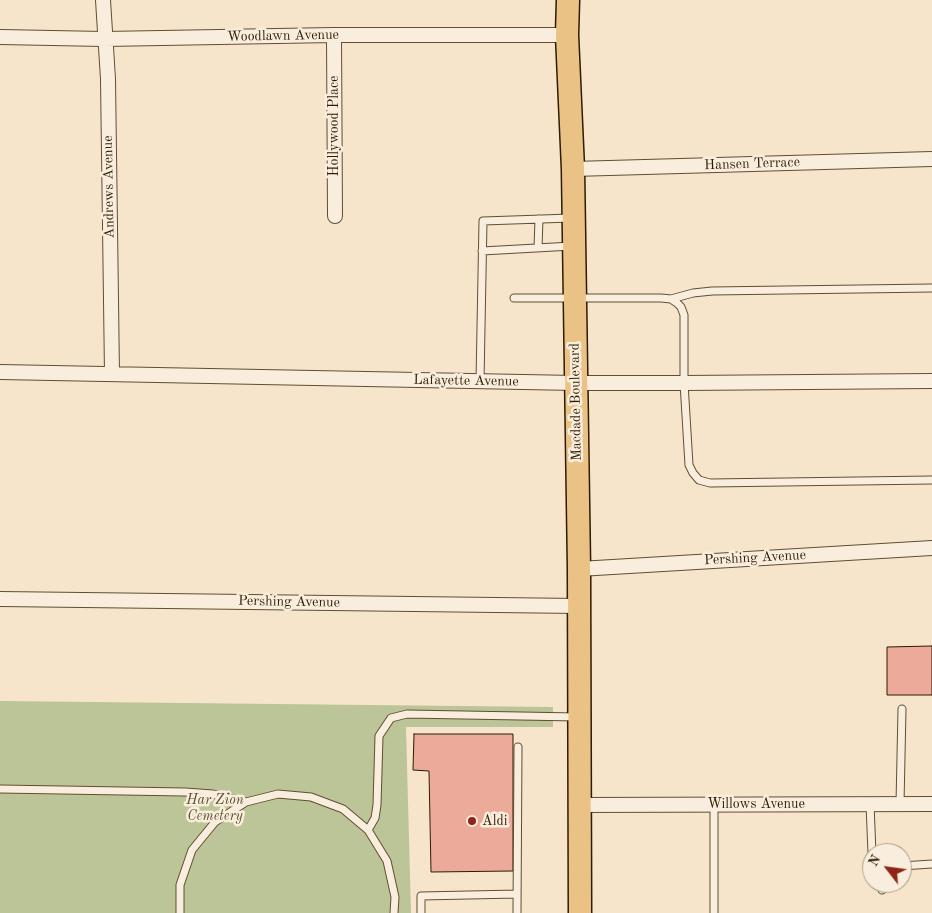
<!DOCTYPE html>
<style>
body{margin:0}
#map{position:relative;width:932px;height:913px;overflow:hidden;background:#f6e5cb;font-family:"Old Standard TT",serif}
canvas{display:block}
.north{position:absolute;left:862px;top:843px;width:50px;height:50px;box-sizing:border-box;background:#f9eedd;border:1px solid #a89a85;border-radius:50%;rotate:300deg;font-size:14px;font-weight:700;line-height:20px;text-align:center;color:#2e1b00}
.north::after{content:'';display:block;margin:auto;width:18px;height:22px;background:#8f2418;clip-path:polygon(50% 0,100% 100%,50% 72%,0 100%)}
</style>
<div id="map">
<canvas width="932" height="913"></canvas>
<div class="north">N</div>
</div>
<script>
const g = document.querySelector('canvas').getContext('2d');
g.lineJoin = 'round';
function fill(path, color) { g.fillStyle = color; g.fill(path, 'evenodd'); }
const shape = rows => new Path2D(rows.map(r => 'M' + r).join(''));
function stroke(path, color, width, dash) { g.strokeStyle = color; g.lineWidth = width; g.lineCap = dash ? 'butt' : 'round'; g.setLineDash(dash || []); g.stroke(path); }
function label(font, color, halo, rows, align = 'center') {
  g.font = font + ' "Old Standard TT",serif'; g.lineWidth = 5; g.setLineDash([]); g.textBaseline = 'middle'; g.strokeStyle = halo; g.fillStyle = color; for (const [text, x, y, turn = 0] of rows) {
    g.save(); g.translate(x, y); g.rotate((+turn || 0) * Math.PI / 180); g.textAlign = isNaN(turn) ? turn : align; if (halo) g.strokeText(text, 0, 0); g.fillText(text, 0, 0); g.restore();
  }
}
fill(shape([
 [0,701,553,707,553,727,406,727,411,913,0,913]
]), '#bcc597');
const building = shape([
 [932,646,932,695,887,695,887,647,932,646],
 [414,734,513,734,513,871,431,872,429,771,413,770,414,734]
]);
fill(building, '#ecaa9a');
stroke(building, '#2e1b00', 1);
const lane = shape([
 [538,248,539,219],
 [482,251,572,246],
 [514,298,661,298,671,299,677,303,681,307,684,315,684,383,689,465,693,473,699,480,710,483,932,480],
 [671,299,693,293,712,291,932,288],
 [480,381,483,221,571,218],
 [0,789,185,792,213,794,246,802],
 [714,804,714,913],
 [870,804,872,853],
 [900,804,902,709],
 [368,830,375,818,377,805,379,736,391,718,407,714,577,717],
 [902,866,932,864],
 [881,883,882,890],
 [180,913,180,885,192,850,215,822,246,802,278,794,311,797,343,809,368,830,387,861,395,897,394,913],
 [421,913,421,896,517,894],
 [517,913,518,747]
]);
const street = shape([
 [103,0,108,79,112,374],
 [334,35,335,216],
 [0,37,104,39,334,35,567,35],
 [573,169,932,159],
 [0,372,575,383,684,383,932,381],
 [579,569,932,548],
 [0,599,579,606],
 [579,805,932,804]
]);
const primary = shape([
 [568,0,567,35,573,169,579,569,580,913]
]);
stroke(lane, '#604e33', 9);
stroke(street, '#604e33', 16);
stroke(primary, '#2e1b00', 25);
stroke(lane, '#f9eedd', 7);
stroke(street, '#f9eedd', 14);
stroke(primary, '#ebc286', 22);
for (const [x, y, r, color] of [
 [472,821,5,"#8f2418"]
]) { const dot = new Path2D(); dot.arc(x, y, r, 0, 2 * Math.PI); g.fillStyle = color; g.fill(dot); stroke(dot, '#f9eedd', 2); }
label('14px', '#2e1b00', '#f9eedd', [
 ["Woodlawn Avenue",283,36,-1],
 ["Hollywood Place",334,126,-90],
 ["Hansen Terrace",752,164,-2],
 ["Andrews Avenue",109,187,-91],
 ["Lafayette Avenue",466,381,1],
 ["Macdade Boulevard",576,402,-91],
 ["Pershing Avenue",755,558,-3],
 ["Pershing Avenue",289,602,1],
 ["Willows Avenue",756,804]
]);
label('italic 14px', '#594e2d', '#f9eedd', [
 ["Har Zion",215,800],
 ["Cemetery",215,816]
]);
label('14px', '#2e1b00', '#f9eedd', [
 ["Aldi",482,821]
], 'left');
</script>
